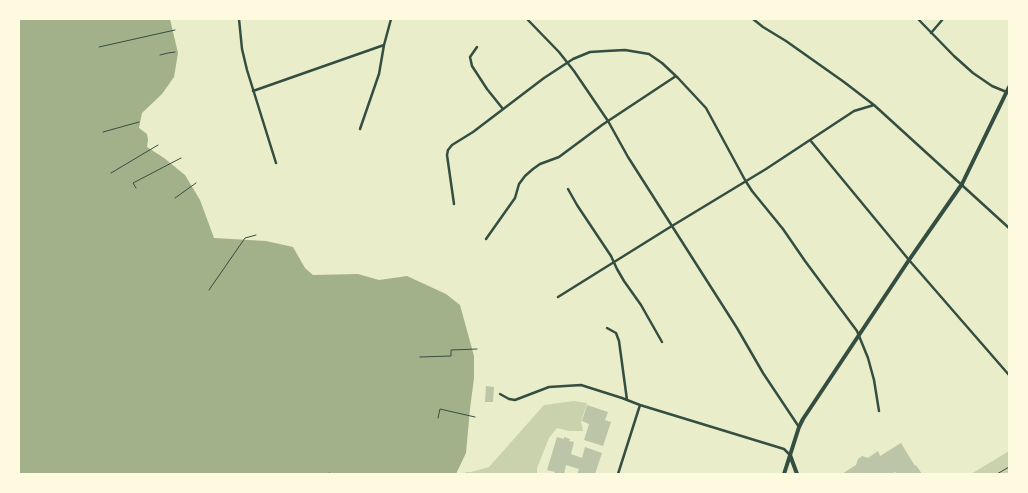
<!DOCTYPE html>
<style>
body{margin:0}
#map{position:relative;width:1028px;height:493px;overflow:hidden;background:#e9edc9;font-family:Barlow,sans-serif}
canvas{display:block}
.frame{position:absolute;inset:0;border:20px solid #fefae0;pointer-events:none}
</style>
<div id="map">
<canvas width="1028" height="493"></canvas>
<div class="frame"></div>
</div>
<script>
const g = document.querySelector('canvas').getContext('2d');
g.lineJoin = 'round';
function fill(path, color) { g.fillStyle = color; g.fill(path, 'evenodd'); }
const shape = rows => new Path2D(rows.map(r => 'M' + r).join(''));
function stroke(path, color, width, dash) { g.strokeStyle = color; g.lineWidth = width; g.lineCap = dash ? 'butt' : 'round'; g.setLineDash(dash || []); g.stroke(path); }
fill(shape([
 [574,401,587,403,581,422,583,431,569,431,557,428,549,438,537,468,537,474,465,474,466,472,471,472,489,467,544,405],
 [1009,451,1009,474,971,474]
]), '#cad2ad');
fill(shape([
 [19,19,170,19,178,53,174,77,162,94,142,113,139,128,147,134,148,140,147,147,164,158,185,175,200,200,214,238,266,241,293,247,305,268,313,275,358,274,379,280,407,276,446,294,460,305,474,356,474,378,470,409,466,453,456,474,19,474]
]), '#a3b18a');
fill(shape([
 [486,386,494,387,493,402,485,402],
 [587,405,608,412,605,420,611,422,603,446,584,440,589,424,582,421],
 [557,437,564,439,564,437,570,439,569,441,574,442,571,454,582,458,585,447,602,453,595,474,577,474,579,469,566,465,564,474,559,473,559,474,554,474,555,472,547,470],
 [901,443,915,466,916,465,922,474,907,474,906,473,903,474,897,474,895,472,891,474,842,474,856,465,858,459,862,456,868,458,878,451,880,456]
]), '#bcc5a7');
stroke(shape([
 [99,47,175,30],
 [160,55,168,53,175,52],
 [103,132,139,122],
 [111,173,158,145],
 [136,188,133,183,181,158],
 [175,198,196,183],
 [209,290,245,238,256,235],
 [420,357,451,356,451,350,477,349],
 [438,418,440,409,475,417],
 [327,474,330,473,331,474],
 [997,474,1009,467]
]), '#344e41', 1);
stroke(shape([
 [239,19,242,49,247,70,276,163],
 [527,19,559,52,574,71,608,121,628,157,737,328,763,373,799,427],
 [753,19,763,27,786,41,844,82,874,105,1009,228],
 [918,19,954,56,973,73,992,86,1009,93],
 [931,33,943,19],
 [477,47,470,57,472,66,487,89,503,109],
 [253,91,384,45],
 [360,129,379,74,384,45,391,19],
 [810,140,909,260,1009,375],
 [568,189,577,205,611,256,617,269,624,281,641,305,662,342],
 [454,204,447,155,448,150,452,145,473,132,544,78,573,59,590,52,606,51,625,50,649,54,662,63,678,78,706,108,745,180,752,191,783,229,805,261,857,331,868,358,874,380,879,411],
 [486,239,515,198,519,184,525,176,533,169,540,164,559,157,602,125,676,76],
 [558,297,667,229,766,169,854,111,874,105],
 [607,328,616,333,619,341,627,400],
 [500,394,509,399,515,400,549,387,581,385,622,398,640,405,784,449,790,455],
 [618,474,640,405]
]), '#344e41', 2.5);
stroke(shape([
 [790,455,797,474],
 [784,474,799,427,803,419,909,260,962,184,1009,87]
]), '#344e41', 4);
</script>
